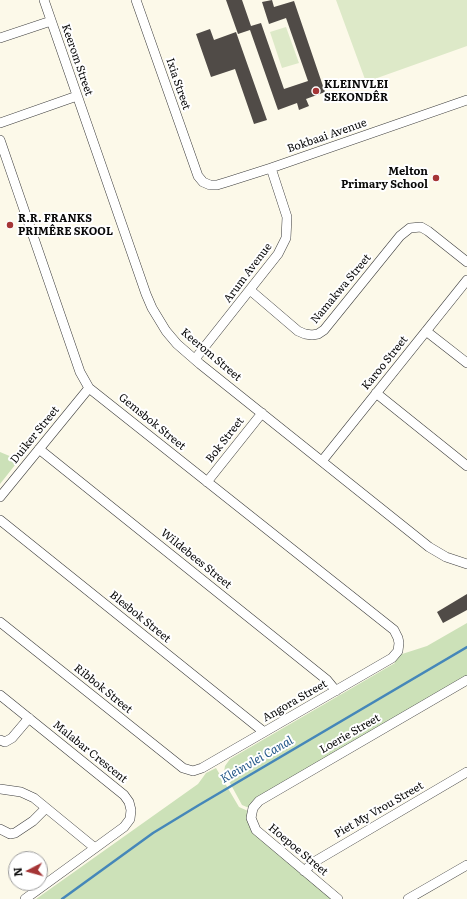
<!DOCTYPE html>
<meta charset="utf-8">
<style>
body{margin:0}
#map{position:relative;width:467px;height:899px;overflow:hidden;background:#fcf9e9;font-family:Literata,serif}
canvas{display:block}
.north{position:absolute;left:8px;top:851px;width:40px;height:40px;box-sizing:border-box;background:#fff;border:1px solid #9d9d9d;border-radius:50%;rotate:264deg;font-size:11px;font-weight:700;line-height:16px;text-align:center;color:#090909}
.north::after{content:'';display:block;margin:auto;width:14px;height:18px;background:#a53536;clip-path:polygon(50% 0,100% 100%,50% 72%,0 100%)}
</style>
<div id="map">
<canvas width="467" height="899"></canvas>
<div class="north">N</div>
</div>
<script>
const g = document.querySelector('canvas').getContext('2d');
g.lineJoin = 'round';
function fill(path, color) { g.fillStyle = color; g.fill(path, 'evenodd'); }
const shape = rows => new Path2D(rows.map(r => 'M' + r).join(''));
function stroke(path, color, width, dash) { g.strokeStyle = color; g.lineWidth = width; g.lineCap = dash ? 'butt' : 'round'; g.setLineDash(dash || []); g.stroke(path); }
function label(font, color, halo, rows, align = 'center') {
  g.font = font + ' Literata,serif'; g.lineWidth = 4; g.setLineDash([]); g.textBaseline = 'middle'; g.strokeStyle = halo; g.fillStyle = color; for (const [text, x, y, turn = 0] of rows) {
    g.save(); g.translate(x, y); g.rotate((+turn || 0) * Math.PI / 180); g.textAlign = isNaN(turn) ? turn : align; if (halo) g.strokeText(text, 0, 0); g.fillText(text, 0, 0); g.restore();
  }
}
fill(shape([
 [0,452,19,460,0,484],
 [467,623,467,676,249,808,242,805,224,772,225,766,230,759,395,663,394,660,399,655,427,646],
 [216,768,239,807,248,811,247,820,252,831,332,899,36,899,198,784,206,773]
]), '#cce1b8');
fill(shape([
 [336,0,467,0,467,46,366,82],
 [286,27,299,63,282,68,270,32]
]), '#dde9c8');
stroke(shape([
 [62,899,153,833,199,805,467,647]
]), '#4587b9', 2.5);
fill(shape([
 [226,0,242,0,251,26,261,23,284,89,308,81,286,18,269,24,262,2,272,0,274,7,294,1,325,92,306,99,309,106,299,110,297,103,278,110,250,30,238,34],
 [210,29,214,40,236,32,267,120,254,124,235,69,211,77,196,34],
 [467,594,467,610,443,623,437,612]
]), '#504b47');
const minor = shape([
 [44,0,146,294,152,308,166,331,177,344,200,364,429,547,446,557,467,564],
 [136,0,198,176,203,182,210,185,217,185,227,182,271,168,467,100],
 [0,38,51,21],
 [0,123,77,96],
 [0,140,80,372,89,388,394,630,398,638,399,643,398,651,392,658,202,768,193,771,183,768,0,622],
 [250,290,298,331,305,334,312,335,318,334,324,330,400,236,410,228,421,227,428,231,467,262],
 [426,331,467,363],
 [195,359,278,254,286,238,287,217,271,168],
 [376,393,467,466],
 [39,449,327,680,336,691],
 [322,461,467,280],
 [207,482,262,413],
 [0,497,89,388],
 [0,520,264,732],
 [0,695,124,795,129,802,131,810,130,819,124,827,25,899],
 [0,740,5,742,12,738,29,718],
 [0,789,21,792,34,798,95,848],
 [0,829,10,834,15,833,33,821,46,808],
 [304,871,314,862,467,772],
 [338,899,256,830,251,818,253,808,259,801,467,680],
 [408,899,467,865]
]);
stroke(minor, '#3c3c3c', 10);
stroke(minor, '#fff', 9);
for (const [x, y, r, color] of [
 [316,91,4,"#a53536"],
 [436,178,4,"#a53536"],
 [10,225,4,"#a53536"]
]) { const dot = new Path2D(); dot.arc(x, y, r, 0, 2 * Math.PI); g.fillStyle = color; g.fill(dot); stroke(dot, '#fff', 1.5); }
label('11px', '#090909', '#fff', [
 ["Keerom Street",77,60,71],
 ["Ixia Street",178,84,71],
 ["Bokbaai Avenue",327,136,-19],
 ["Arum Avenue",248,273,-53],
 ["Namakwa Street",341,289,-50],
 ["Keerom Street",211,355,40],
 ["Karoo Street",385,363,-51],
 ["Gemsbok Street",152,422,39],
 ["Duiker Street",35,435,-51],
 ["Bok Street",225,440,-52],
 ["Wildebees Street",196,559,39],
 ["Blesbok Street",140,617,39],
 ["Ribbok Street",103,689,39],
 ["Angora Street",295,701,-30],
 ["Loerie Street",350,734,-30],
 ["Malabar Crescent",90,752,39],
 ["Piet My Vrou Street",379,810,-30],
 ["Hoepoe Street",298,850,40]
]);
label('bold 11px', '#090909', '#fff', [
 ["KLEINVLEI",324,85],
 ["SEKONDÊR",324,98],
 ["Melton",428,172,"right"],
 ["Primary School",428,185,"right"],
 ["R.R. FRANKS",18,219],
 ["PRIMÊRE SKOOL",18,232]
], 'left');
label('italic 12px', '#255989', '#fff', [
 ["Kleinvlei Canal",257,760,-30]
]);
</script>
